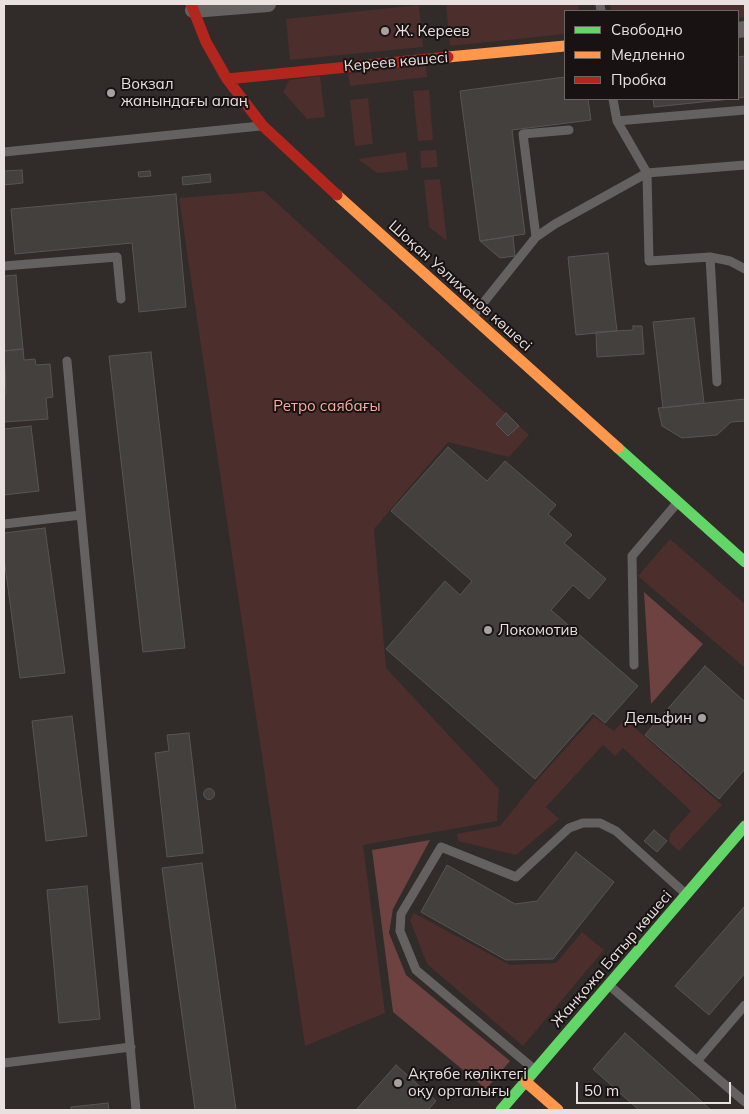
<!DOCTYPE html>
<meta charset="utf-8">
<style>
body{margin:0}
#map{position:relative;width:749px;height:1114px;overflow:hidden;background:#312b2a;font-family:Mulish,sans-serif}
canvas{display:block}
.frame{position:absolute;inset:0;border:5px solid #e9e1e0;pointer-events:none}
.legend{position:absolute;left:564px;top:10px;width:175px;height:90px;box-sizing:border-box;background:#181312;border:1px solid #6c6564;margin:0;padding:6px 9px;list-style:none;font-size:15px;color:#e9e1e0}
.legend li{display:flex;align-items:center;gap:10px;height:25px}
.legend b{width:25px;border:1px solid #6c6564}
.scale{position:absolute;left:576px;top:1082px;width:155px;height:22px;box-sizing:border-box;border:2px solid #e9e1e0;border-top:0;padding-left:6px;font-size:15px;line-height:18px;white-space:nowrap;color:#e9e1e0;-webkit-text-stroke:4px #181312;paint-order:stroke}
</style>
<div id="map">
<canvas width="749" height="1114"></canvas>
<div class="frame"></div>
<ul class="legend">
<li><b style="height:6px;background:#63d668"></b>Свободно</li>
<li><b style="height:6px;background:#ff974d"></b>Медленно</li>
<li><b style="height:6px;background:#b3261e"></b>Пробка</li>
</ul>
<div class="scale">50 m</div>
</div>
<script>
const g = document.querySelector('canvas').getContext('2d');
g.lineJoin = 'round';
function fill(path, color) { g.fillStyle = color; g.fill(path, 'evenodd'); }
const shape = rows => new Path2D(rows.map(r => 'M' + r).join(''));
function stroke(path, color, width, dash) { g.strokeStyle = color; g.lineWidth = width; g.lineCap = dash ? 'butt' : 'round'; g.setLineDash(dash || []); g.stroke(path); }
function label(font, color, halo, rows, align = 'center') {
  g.font = font + ' Mulish,sans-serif'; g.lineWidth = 4; g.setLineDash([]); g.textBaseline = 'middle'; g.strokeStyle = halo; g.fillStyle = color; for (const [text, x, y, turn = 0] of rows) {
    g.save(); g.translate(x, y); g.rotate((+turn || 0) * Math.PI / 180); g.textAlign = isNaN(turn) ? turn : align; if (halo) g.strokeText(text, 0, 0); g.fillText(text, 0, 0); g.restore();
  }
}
fill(shape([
 [446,4,578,4,579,11,565,11,565,34,450,46],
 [610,4,745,4,745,17,738,18,738,11,611,11],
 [419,5,423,47,290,60,286,19],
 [426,65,427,77,350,86,348,74],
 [320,76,325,117,307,119,283,92,289,80],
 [429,90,433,140,418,141,413,91],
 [368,98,373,144,355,146,350,100],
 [436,150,438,167,421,168,420,151],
 [406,152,408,170,377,173,358,159],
 [440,179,447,241,429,227,424,180],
 [264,191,529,435,509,457,448,442,374,529,386,668,499,789,497,821,363,845,385,1013,305,1046,179,198],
 [670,539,745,604,745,668,638,576],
 [594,717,614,731,625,719,722,805,679,851,669,842,670,834,691,811,623,748,615,756,603,745,546,807,559,819,516,855,458,841,457,834,500,826,538,779],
 [414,913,510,965,556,963,582,932,604,950,523,1046,427,964,410,920]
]), '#4c2e2d');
fill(shape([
 [644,592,703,644,651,704],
 [430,840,393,909,389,933,406,975,510,1061,486,1089,393,1012,372,850]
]), '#6d4240');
const building = shape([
 [745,56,745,97,738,98,738,57,745,56],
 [565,77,565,99,588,99,591,120,512,130,525,234,480,241,460,91,565,77],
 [653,99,731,99,654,107,653,99],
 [22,170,23,183,4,185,4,171,22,170],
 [150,171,151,176,139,177,138,172,150,171],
 [210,174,211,182,183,185,182,177,210,174],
 [176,194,186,307,139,312,132,243,15,254,11,209,176,194],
 [513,236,515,256,500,258,480,241,513,236],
 [608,253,617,331,576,335,568,257,608,253],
 [16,275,23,349,4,351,4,276,16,275],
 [694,318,704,403,663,408,653,322,694,318],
 [633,326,642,326,644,354,597,357,596,332,633,330,633,326],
 [23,349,24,360,35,359,36,365,50,364,53,397,46,398,48,419,4,422,4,394,6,394,4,351,23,349],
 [151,352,185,648,143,652,109,356,151,352],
 [4,357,6,383,4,383,4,357],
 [745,399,745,421,731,422,717,435,682,438,662,426,658,408,745,399],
 [506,413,519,426,508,436,496,424,506,413],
 [31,426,39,491,4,495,4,429,31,426],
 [448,447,487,481,505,461,556,505,548,514,572,535,564,543,606,579,589,599,573,585,551,610,638,686,605,723,593,713,535,779,386,649,445,581,460,595,472,581,391,511,448,447],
 [45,528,65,673,20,678,4,558,4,533,45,528],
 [705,666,745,702,745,769,719,799,645,735,705,666],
 [72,716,87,836,46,841,32,721,72,716],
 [189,733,203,853,167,857,155,753,169,751,167,735,189,733],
 '203.5 794a5.5 5.5 0 1 1 11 0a5.5 5.5 0 1 1-11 0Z',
 [654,830,667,841,657,852,644,841,654,830],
 [576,852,614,882,553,959,506,960,421,912,447,865,515,904,537,901,576,852],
 [202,863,236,1110,195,1110,178,986,162,868,202,863],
 [87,886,100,1019,59,1023,47,890,87,886],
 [745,906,745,973,709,1015,675,986,745,906],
 [625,1033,711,1110,639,1110,593,1069,625,1033],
 [396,1065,436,1101,428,1110,356,1110,396,1065],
 [108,1103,109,1110,71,1110,71,1107,108,1103]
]);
fill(building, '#44403e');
stroke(building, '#595453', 1);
stroke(shape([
 [600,4,601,11],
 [613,99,617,121,647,173,649,261,710,257,730,261,745,269],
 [617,121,745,110],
 [4,152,260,126],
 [536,237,555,224,647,173,745,165],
 [710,257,717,382],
 [4,266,117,257,121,299],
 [472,317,536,237,523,134,569,130],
 [67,361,136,1110],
 [4,524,81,515],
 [634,665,632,556,678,502],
 [610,986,697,1061],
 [745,1005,697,1061,745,1102],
 [4,1063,131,1047],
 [535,1070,416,970,400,931,401,914,441,847,516,877,569,828,583,823,600,823,616,831,687,895]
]), '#656160', 9);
stroke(shape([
 [193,10,268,4],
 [738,30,745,29]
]), '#656160', 16);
stroke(shape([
 [618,448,745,562],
 [501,1110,745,826]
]), '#63d668', 11);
stroke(shape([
 [448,57,565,46],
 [337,195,618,448],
 [526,1082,558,1110]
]), '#ff974d', 11);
stroke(shape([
 [191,4,206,42,227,79,263,126,337,195],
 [227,79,448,57]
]), '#b3261e', 11);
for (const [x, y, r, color] of [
 [385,31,5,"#a9a1a0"],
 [111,93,5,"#a9a1a0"],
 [488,630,5,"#a9a1a0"],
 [702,718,5,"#a9a1a0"],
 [398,1083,5,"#a9a1a0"]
]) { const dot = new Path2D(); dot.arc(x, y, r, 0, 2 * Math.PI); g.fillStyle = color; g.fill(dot); stroke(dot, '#181312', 2); }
label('15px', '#e9e1e0', '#181312', [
 ["Ж. Кереев",395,31],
 ["Вокзал",121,84],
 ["жанындағы алаң",121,101],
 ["Локомотив",498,630],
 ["Дельфин",692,718,"right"],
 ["Ақтөбе көліктегі",408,1074],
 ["оқу орталығы",408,1091]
], 'left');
label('15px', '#e9e1e0', '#181312', [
 ["Кереев көшесі",396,62,-5],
 ["Шоқан Уәлиханов көшесі",460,286,42],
 ["Жанқожа Батыр көшесі",612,959,-49]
]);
label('15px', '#faaaa3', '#181312', [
 ["Ретро саябағы",327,406]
]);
</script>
